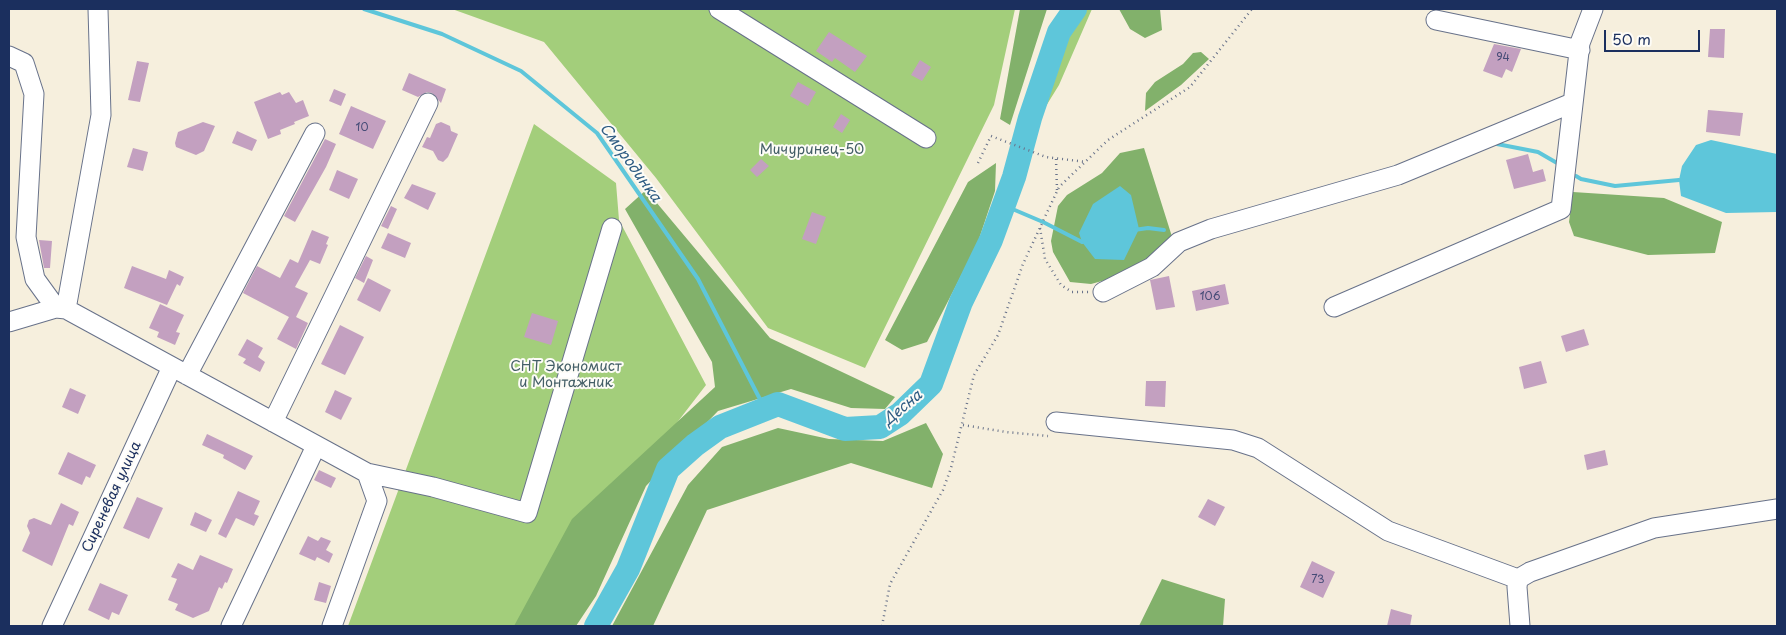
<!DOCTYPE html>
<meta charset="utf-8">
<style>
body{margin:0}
#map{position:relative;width:1786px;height:635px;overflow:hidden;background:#f6efdd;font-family:"Playpen Sans",sans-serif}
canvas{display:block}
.frame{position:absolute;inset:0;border:10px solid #1b2f5e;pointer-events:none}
.scale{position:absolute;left:1604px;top:30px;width:96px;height:22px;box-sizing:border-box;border:2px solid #1b2f5e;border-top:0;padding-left:6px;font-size:15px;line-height:18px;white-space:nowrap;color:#1b2f5e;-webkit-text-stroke:4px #fdfcf7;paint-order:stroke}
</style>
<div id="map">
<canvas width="1786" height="635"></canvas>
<div class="frame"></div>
<div class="scale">50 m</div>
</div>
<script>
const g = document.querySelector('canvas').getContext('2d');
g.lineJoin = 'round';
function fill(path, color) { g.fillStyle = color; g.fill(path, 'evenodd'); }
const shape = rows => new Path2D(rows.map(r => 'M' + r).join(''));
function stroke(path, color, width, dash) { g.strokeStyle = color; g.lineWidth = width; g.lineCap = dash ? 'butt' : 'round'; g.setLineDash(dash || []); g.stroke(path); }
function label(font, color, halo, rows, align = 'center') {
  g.font = font + ' "Playpen Sans",sans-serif'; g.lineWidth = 4; g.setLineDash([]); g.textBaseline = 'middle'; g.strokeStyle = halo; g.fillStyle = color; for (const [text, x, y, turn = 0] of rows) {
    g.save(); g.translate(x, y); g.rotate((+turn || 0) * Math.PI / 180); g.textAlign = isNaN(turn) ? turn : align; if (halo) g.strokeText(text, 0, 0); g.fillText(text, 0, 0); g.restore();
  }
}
fill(shape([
 [452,9,1015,9,994,105,865,368,768,328,656,178,544,42],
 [1080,9,1092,9,1059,85,1038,119,1023,121,1034,89],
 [534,124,616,183,619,220,706,385,595,529,547,626,348,626]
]), '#a3ce7b');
fill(shape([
 [1020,9,1047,9,1010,125,1000,119],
 [1119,9,1160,9,1162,30,1145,38,1130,29],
 [1201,52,1209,59,1181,85,1145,111,1146,93,1155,82,1183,64,1193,53],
 [1144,148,1174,243,1128,274,1091,284,1070,282,1053,252,1051,241,1058,206,1067,195,1102,173,1120,153],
 [996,163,995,191,977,245,927,342,902,350,885,340,968,182],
 [646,190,770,338,895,397,885,409,851,408,791,389,718,411,646,486,596,596,576,626,514,626,572,519,715,387,712,362,625,209],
 [1573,192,1664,198,1722,222,1715,253,1648,255,1574,236,1569,222],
 [926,423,943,454,932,488,851,463,707,510,653,626,612,626,688,485,722,447,778,428,829,439,883,441],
 [1162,579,1225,599,1223,626,1139,626]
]), '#82b16b');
fill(shape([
 [1711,140,1777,154,1777,212,1726,213,1681,196,1679,180,1682,166,1696,145],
 [1120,186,1131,195,1139,229,1124,260,1095,259,1082,242,1079,233,1093,204]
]), '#5ec6da');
stroke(shape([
 [364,9,442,34,521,71,597,133,698,279,765,409],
 [1497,144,1538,152,1557,163],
 [1576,176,1581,179,1615,186,1679,180],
 [1003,205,1043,222,1082,242,1086,241],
 [1134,230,1148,228,1164,230]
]), '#5ec6da', 4);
stroke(shape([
 [596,626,628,569,668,469,695,445,720,427,778,404,845,429,880,427,900,414,931,384,961,302,991,240,1014,177,1030,118,1059,32,1075,9]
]), '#5ec6da', 24);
fill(shape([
 [1710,29,1725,29,1724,58,1708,57],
 [829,32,867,56,855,72,835,58,832,62,816,51],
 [1494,44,1521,49,1512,72,1506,69,1502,78,1483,71],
 [920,60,931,67,922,81,911,75],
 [137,61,149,63,140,102,128,100],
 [409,73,446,89,441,103,432,93,427,92,418,97,402,90],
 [798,82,816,92,808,106,790,96],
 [334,89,346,94,341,106,329,101],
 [280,92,282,95,289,92,296,103,303,100,309,116,294,122,295,124,280,130,281,134,268,139,254,102],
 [351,106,386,121,373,149,339,134],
 [1708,110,1743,113,1740,136,1706,132],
 [841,114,850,120,842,133,833,127],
 [203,122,215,126,204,151,196,155,176,147,175,143,178,132],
 [441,122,450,126,451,131,458,134,448,157,443,162,438,160,433,151,422,147,427,137,430,138,436,124],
 [237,131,257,140,252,151,232,143],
 [325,139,336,144,326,167,295,222,284,216],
 [133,148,148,152,143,171,127,167],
 [1528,154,1533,172,1543,169,1546,181,1514,189,1506,160],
 [761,159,769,166,757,177,750,170],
 [337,170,358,179,349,199,329,190],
 [412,184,436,193,428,210,404,198],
 [391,206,397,209,388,229,381,226],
 [812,212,826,217,816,244,802,239],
 [312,230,329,237,326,244,328,245,320,264,310,260,295,287,308,293,296,317,308,323,296,349,277,339,289,317,243,293,257,266,280,278,290,259,298,263],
 [388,233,411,243,405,258,381,248],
 [39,240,52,241,50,268,44,268],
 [366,256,373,260,364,283,355,278],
 [132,266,166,279,169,270,184,277,180,286,177,284,167,305,124,288],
 [1169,276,1175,307,1156,310,1150,280],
 [368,278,391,290,380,312,357,300],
 [1225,284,1229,304,1196,311,1192,291],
 [160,304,184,315,176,332,180,333,175,345,157,337,159,332,149,328],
 [532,313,558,321,551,345,524,337],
 [340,325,364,337,345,375,321,364],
 [1584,329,1589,345,1566,352,1561,336],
 [247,339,263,348,258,357,265,362,260,372,243,363,246,359,238,355],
 [1541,361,1547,383,1524,389,1519,367],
 [1146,381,1166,381,1165,407,1145,406],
 [70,388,86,395,78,414,62,407],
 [335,390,352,398,341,420,325,412],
 [207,434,253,456,245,470,223,458,224,455,202,445],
 [1605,450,1608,465,1587,470,1584,455],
 [68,452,96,465,90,478,86,476,82,485,58,474],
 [319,470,336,478,331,488,314,480],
 [238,491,260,501,254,514,259,516,254,526,236,518,226,538,218,534],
 [137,497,163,508,149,539,123,528],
 [1208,499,1225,507,1215,526,1198,517],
 [61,503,79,512,73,526,69,524,52,566,22,551,30,533,27,526,29,520,34,518,51,525],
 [195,512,212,520,206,532,190,525],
 [308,536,318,541,321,537,331,541,326,550,333,554,329,563,317,557,315,561,299,554],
 [200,555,233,569,227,583,225,582,222,589,219,587,209,611,193,618,175,610,178,604,168,600,177,579,171,577,178,563,193,570],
 [1312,561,1335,572,1323,598,1300,587],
 [319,582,331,586,326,603,314,600],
 [100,583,128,595,119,615,112,612,109,620,88,610],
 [1391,609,1412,615,1410,626,1387,626]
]), '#c3a0c0');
const minor = shape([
 [719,9,926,138],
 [1436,20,1580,50],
 [9,56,24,63,34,94,26,237,35,279,56,308],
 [1103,292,1152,267,1179,242,1211,229,1398,175,1572,103],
 [1334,307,1561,209,1580,43,1593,9],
 [66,309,101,115,98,9],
 [9,322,56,308,66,309,367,473,433,487,527,513,612,228],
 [187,375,315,133],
 [273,422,428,103],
 [1056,422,1233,440,1258,448,1388,531,1518,579],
 [52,626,172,367],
 [231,626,316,446],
 [332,626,377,501,367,473],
 [1520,626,1517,587,1518,579,1530,572,1654,528,1777,509]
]);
stroke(minor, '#68728a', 21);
stroke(shape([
 [1056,159,1057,190],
 [978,163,991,136,1046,157,1086,162],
 [1040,228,1045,259,1061,285,1072,292,1089,292],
 [963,425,1006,432,1048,436],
 [882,626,890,584,943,490,951,468,974,375,998,335,1023,264,1059,187,1108,140,1190,87,1252,9]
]), '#68728a', 2.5, [1, 4]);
stroke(minor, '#fff', 19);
label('11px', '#454b76', null, [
 ["94",1503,58],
 ["10",362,128],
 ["106",1210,297],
 ["73",1318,580]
]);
label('14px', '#445f67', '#fdfcf7', [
 ["Мичуринец-50",812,150],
 ["СНТ Экономист",566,367],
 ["и Монтажник",566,383]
]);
label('14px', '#1b2f5e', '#fdfcf7', [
 ["Сиреневая улица",112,497,-65]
]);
label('italic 15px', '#2f5c83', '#fdfcf7', [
 ["Смородинка",630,163,54],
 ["Десна",903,408,-40]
]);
</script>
